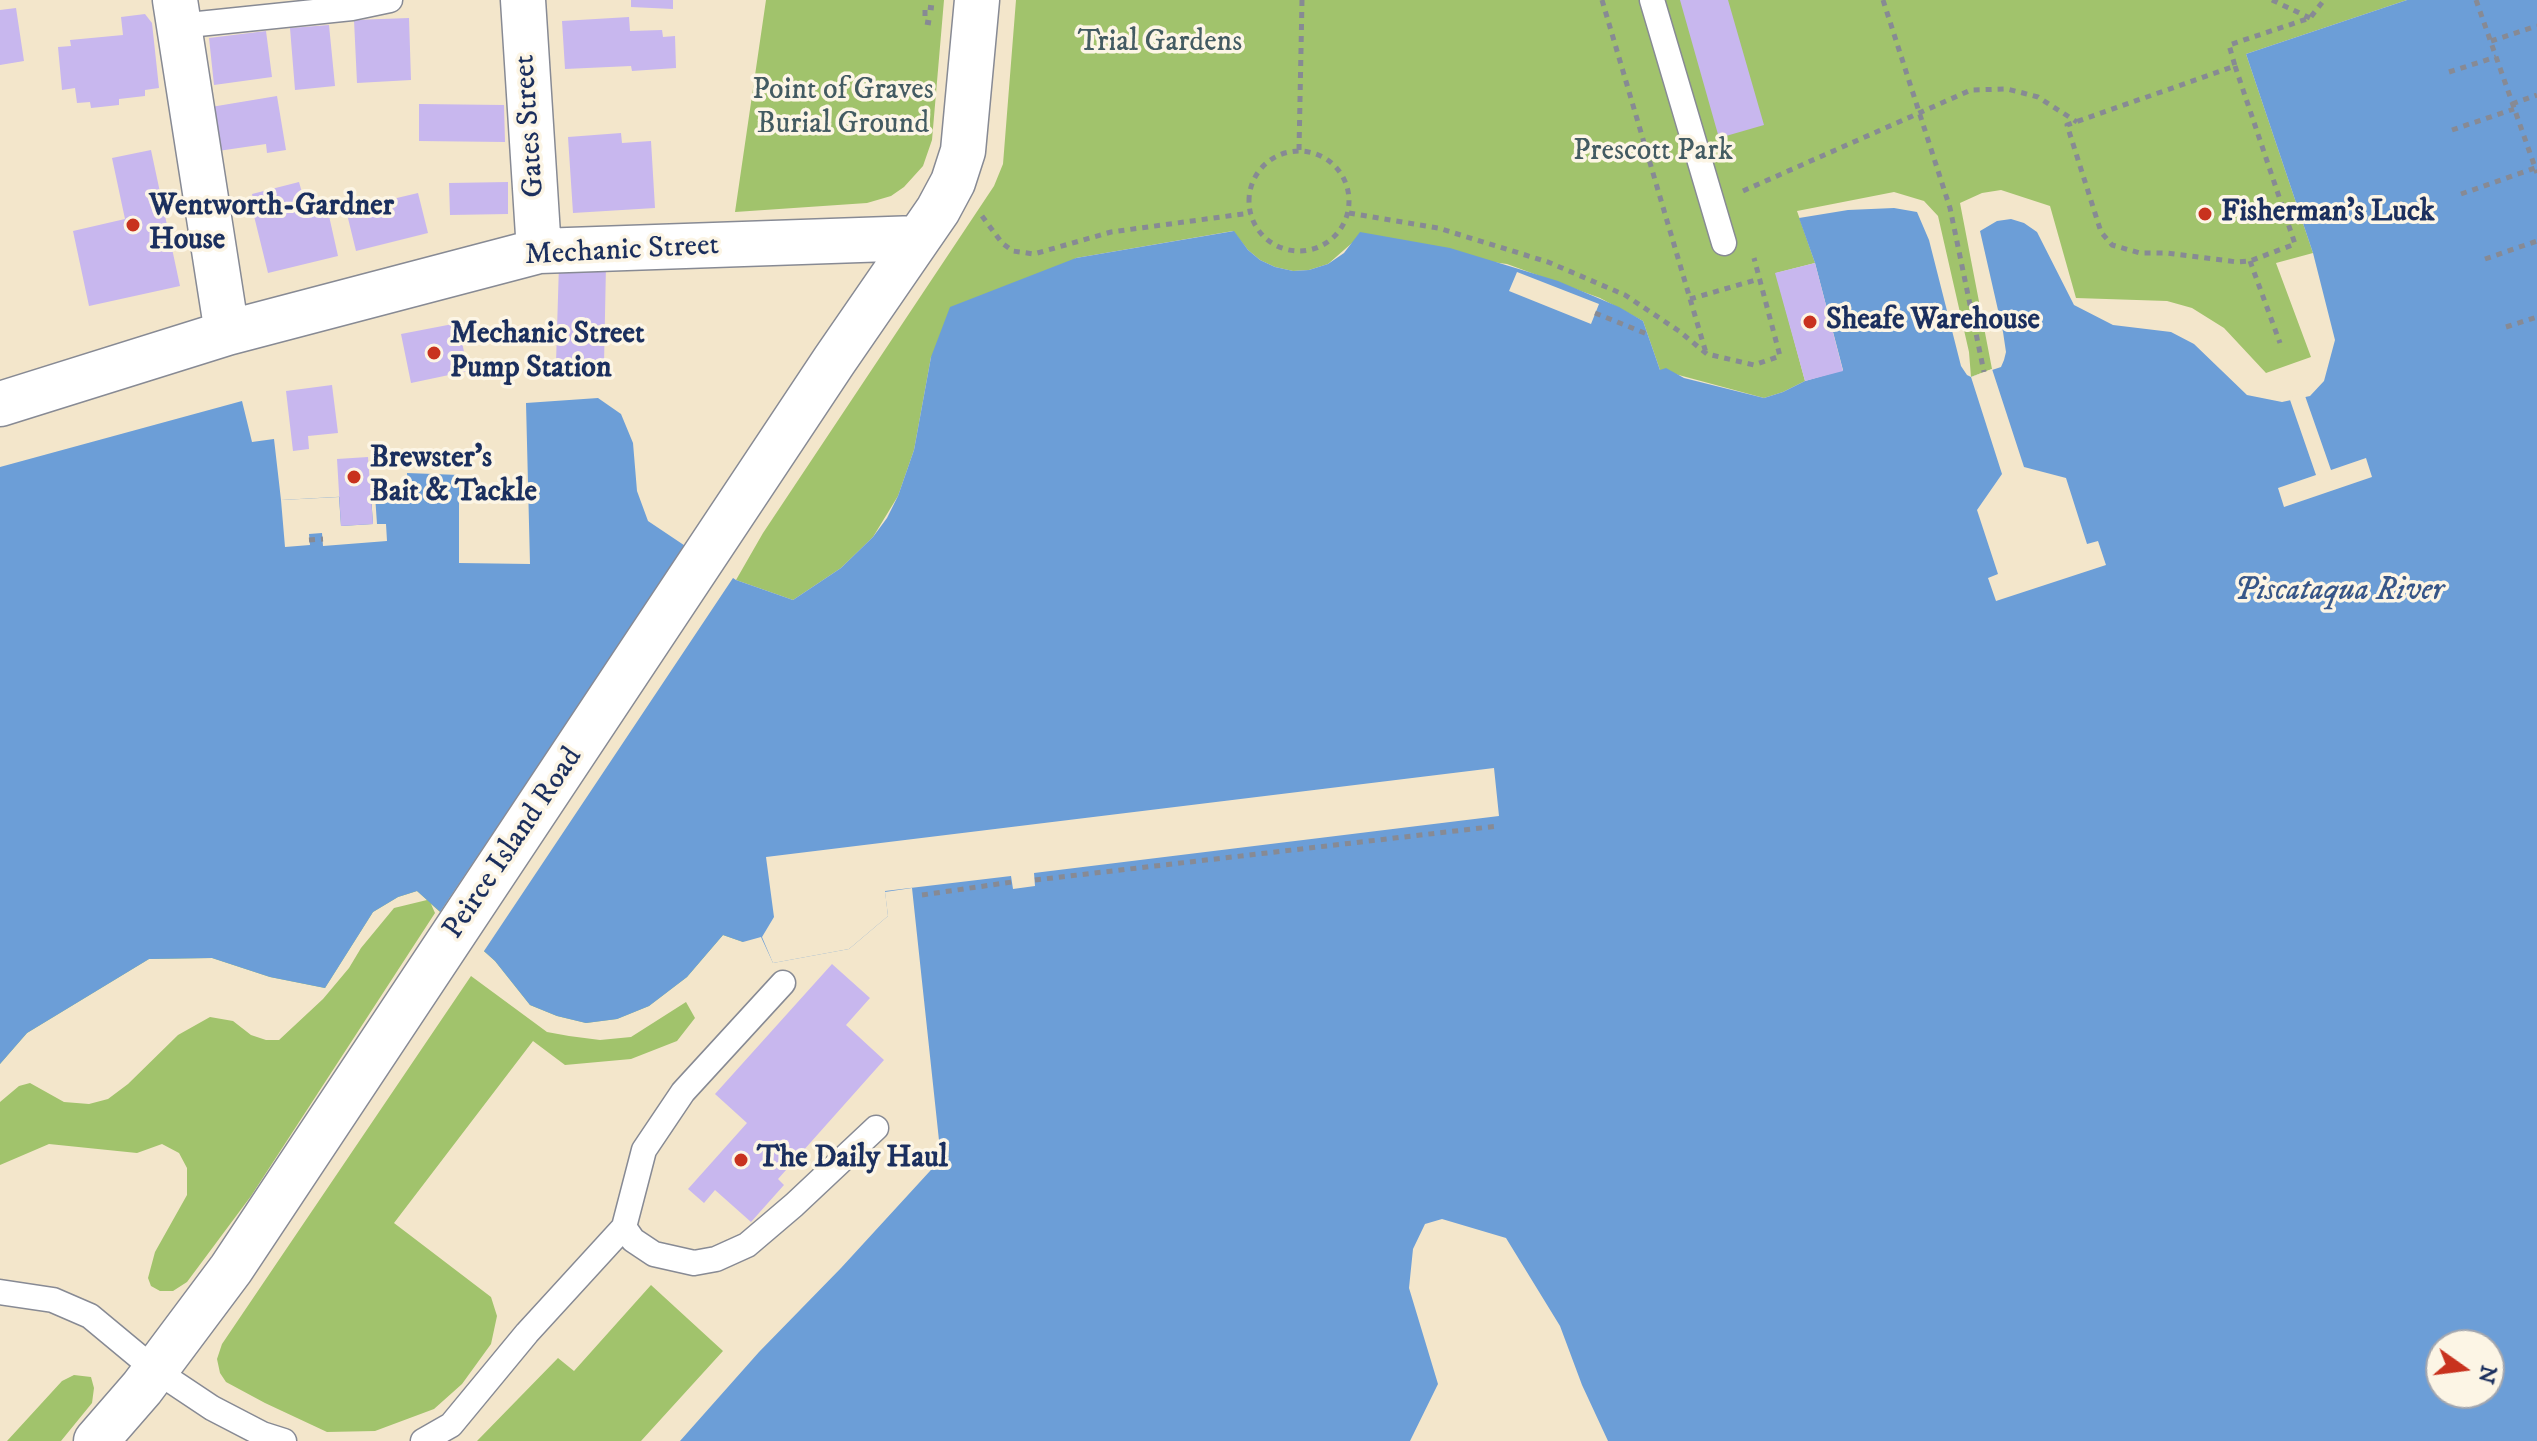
<!DOCTYPE html>
<meta charset="utf-8">
<style>
body{margin:0}
#map{position:relative;width:2537px;height:1441px;overflow:hidden;background:#f3e6cb;font-family:"IM FELL DW Pica",serif}
canvas{display:block}
.north{position:absolute;left:2425px;top:1329px;width:80px;height:80px;box-sizing:border-box;background:#fcf5e5;border:2px solid #a2a6af;border-radius:50%;rotate:104deg;font-size:22px;font-weight:700;line-height:32px;text-align:center;color:#1b2f5e}
.north::after{content:'';display:block;margin:auto;width:28px;height:36px;background:#c8321e;clip-path:polygon(50% 0,100% 100%,50% 72%,0 100%)}
</style>
<div id="map">
<canvas width="2537" height="1441"></canvas>
<div class="north">N</div>
</div>
<script>
const g = document.querySelector('canvas').getContext('2d');
g.lineJoin = 'round';
function fill(path, color) { g.fillStyle = color; g.fill(path, 'evenodd'); }
const shape = rows => new Path2D(rows.map(r => 'M' + r).join(''));
function stroke(path, color, width, dash) { g.strokeStyle = color; g.lineWidth = width; g.lineCap = dash ? 'butt' : 'round'; g.setLineDash(dash || []); g.stroke(path); }
function label(font, color, halo, rows, align = 'center') {
  g.font = font + ' "IM FELL DW Pica",serif'; g.lineWidth = 7; g.setLineDash([]); g.textBaseline = 'middle'; g.strokeStyle = halo; g.fillStyle = color; for (const [text, x, y, turn = 0] of rows) {
    g.save(); g.translate(x, y); g.rotate((+turn || 0) * Math.PI / 180); g.textAlign = isNaN(turn) ? turn : align; if (halo) g.strokeText(text, 0, 0); g.fillText(text, 0, 0); g.restore();
  }
}
fill(shape([
 [766,0,944,0,932,140,923,166,904,187,891,196,867,203,735,212],
 [1016,0,2407,0,2246,54,2313,253,2276,263,2311,357,2294,363,2266,373,2224,328,2192,308,2167,301,2076,298,2050,206,2001,190,1982,193,1960,203,1992,369,1971,377,1969,352,1938,216,1924,201,1894,192,1797,211,1815,263,1776,273,1805,381,1783,392,1764,398,1660,370,1643,321,1600,298,1507,264,1352,243,1328,264,1309,270,1293,271,1275,267,1260,260,1248,250,1233,231,1076,258,931,357,914,450,898,496,873,537,841,568,793,600,736,580,763,533,994,186,1003,164],
 [412,878,739,915,743,942,723,935,687,977,649,1006,617,1019,586,1023,557,1016,530,1005,495,961,431,904,435,913,251,1196,187,1282,173,1291,160,1291,151,1286,148,1278,155,1252,187,1195,187,1168,179,1153,162,1144,137,1153,49,1144,0,1165,0,1102,19,1086,30,1083,64,1102,89,1104,108,1099,128,1084,178,1035,210,1017,233,1021,251,1035,266,1040,279,1040,323,999,349,968,361,948,394,908,427,900,417,891,398,897,373,912,325,988,270,977,212,958,149,959,27,1033,0,1064,0,962],
 [471,976,547,1032,569,1036,600,1040,631,1037,686,1002,695,1018,677,1041,631,1059,565,1065,533,1041,394,1223,491,1297,497,1316,491,1344,462,1384,434,1409,375,1431,327,1432,265,1403,226,1382,220,1373,217,1359,222,1344],
 [651,1285,723,1351,641,1441,477,1441,558,1358,574,1371],
 [74,1375,91,1377,94,1388,92,1403,61,1441,7,1441,62,1381]
]), '#a1c36c');
fill(shape([
 [2407,0,2537,0,2537,1441,1608,1441,1582,1385,1560,1326,1506,1238,1442,1219,1425,1224,1413,1249,1409,1288,1438,1384,1410,1441,680,1441,759,1352,841,1268,941,1159,912,888,885,892,888,916,849,949,773,963,761,937,743,942,723,935,687,977,649,1006,617,1019,586,1023,557,1016,530,1005,495,961,417,891,398,897,373,912,325,988,270,977,212,958,149,959,27,1033,0,1064,0,467,242,401,252,442,274,439,281,500,408,493,407,473,459,475,459,563,530,564,526,403,598,398,621,414,633,443,637,491,648,521,736,580,793,600,841,568,873,537,887,518,898,496,914,450,931,357,950,307,1076,258,1234,231,1248,250,1260,260,1275,267,1293,271,1309,270,1328,264,1344,253,1360,232,1450,248,1558,281,1619,307,1643,321,1660,370,1666,368,1684,378,1764,398,1783,392,1805,381,1843,370,1815,263,1799,218,1848,210,1894,208,1917,212,1929,240,1961,366,1967,375,1971,377,2001,367,2004,360,2006,352,2003,332,1980,231,1997,221,2011,219,2024,223,2037,232,2074,305,2113,325,2171,332,2194,344,2247,395,2282,402,2310,396,2324,381,2335,340,2313,253,2246,54],
 [2441,1345,2489,1345,2489,1393,2441,1393]
]), '#6c9ed7');
fill(shape([
 [1517,272,1599,304,1591,324,1509,291],
 [1992,369,2024,467,2066,478,2087,544,2098,541,2106,565,1996,601,1988,578,1998,574,1977,510,2002,474,1971,377],
 [2304,393,2331,470,2366,458,2372,477,2284,507,2278,488,2316,475,2289,397],
 [371,495,375,495,377,524,386,524,387,541,323,546,322,533,309,534,310,545,285,547,281,500,339,497,341,526,373,524],
 [688,542,735,575,482,954,438,915],
 [1494,768,1499,816,1034,873,1035,886,1013,889,1011,876,885,891,888,916,849,949,773,963,762,937,774,917,766,857]
]), '#f3e6cb');
fill(shape([
 [631,0,673,0,673,9,631,7],
 [1680,0,1728,0,1764,125,1719,138],
 [16,8,24,61,0,65,0,10],
 [145,14,152,23,159,88,145,90,145,96,119,99,119,105,91,108,90,102,77,103,75,88,62,90,58,47,71,46,70,40,123,35,121,17],
 [629,17,630,31,662,30,663,37,675,36,676,68,632,71,631,66,565,69,562,21],
 [409,18,411,80,357,83,354,20],
 [329,25,335,86,295,90,290,28],
 [266,31,272,77,214,85,209,38],
 [277,96,286,150,267,153,266,144,218,151,211,107],
 [419,104,504,105,505,142,419,141],
 [621,133,622,143,651,141,655,208,573,213,568,137],
 [151,150,180,286,89,306,73,231,125,219,112,158],
 [299,182,305,203,325,198,338,256,268,273,254,216,257,215,252,194],
 [508,182,508,214,450,215,449,183],
 [418,193,428,233,356,251,346,210],
 [1815,263,1843,371,1805,381,1775,273],
 [559,264,606,265,604,364,556,363],
 [458,323,468,371,411,383,401,334],
 [332,385,338,433,308,436,309,449,293,451,286,391],
 [368,457,373,524,341,526,337,459],
 [832,964,870,998,846,1025,884,1060,778,1179,784,1185,751,1222,715,1190,704,1203,688,1189,747,1123,715,1094]
]), '#c8b7ee');
const service = shape([
 [1652,0,1724,243],
 [179,26,352,8,390,0],
 [624,1227,644,1150,683,1092,783,983],
 [0,1292,53,1300,90,1316,155,1370,212,1408,262,1434,284,1441],
 [423,1441,451,1425,527,1333,624,1227,633,1240,654,1254,694,1263,716,1259,747,1245,794,1205,876,1128]
]);
const minor = shape([
 [175,0,227,333],
 [523,0,539,251],
 [0,404,227,333,539,251,918,238],
 [96,1441,142,1388,231,1269,834,361,938,210,953,182,963,151,977,0]
]);
stroke(service, '#878a94', 27);
stroke(minor, '#878a94', 47);
stroke(shape([
 [1602,0,1706,353],
 [1883,0,1950,208,1984,372],
 [2272,0,2310,18],
 [2476,0,2537,173],
 [931,23,925,22,925,7,934,8],
 [2491,41,2537,26],
 [2235,66,2295,244,2250,261,2237,262,2167,253,2140,253,2112,245,2101,232,2067,125,2235,66,2229,45,2310,18,2324,0],
 [2449,72,2496,57],
 [2512,104,2537,95],
 [2452,130,2514,109],
 [1299,150,1302,0],
 '1249 201a50 50 0 1 1 100 0a50 50 0 1 1-100 0Z',
 [1743,191,1971,90,2007,89,2023,93,2038,97,2077,122],
 [2461,194,2535,168],
 [1349,213,1438,228,1548,262,1625,295,1679,331,1707,354,1754,365,1780,356,1754,258],
 [982,216,1002,243,1013,251,1034,254,1111,232,1250,213],
 [2485,259,2537,241],
 [2250,261,2280,343],
 [1690,299,1759,279],
 [1595,313,1647,334],
 [2506,327,2537,317],
 [309,540,323,539],
 [1035,880,1498,826],
 [922,895,1012,882]
]), '#878a94', 5, [6, 6]);
stroke(service, '#fff', 24);
stroke(minor, '#fff', 44);
for (const [x, y, r, color] of [
 [2205,214,8,"#c8321e"],
 [133,225,8,"#c8321e"],
 [1810,322,8,"#c8321e"],
 [434,353,8,"#c8321e"],
 [354,477,8,"#c8321e"],
 [741,1160,8,"#c8321e"]
]) { const dot = new Path2D(); dot.arc(x, y, r, 0, 2 * Math.PI); g.fillStyle = color; g.fill(dot); stroke(dot, '#fcf5e5', 3); }
label('30px', '#435b62', '#fcf5e5', [
 ["Trial Gardens",1160,44],
 ["Point of Graves",843,92],
 ["Burial Ground",843,126],
 ["Prescott Park",1653,153]
]);
label('30px', '#1b2f5e', '#fcf5e5', [
 ["Gates Street",531,126,-94],
 ["Mechanic Street",622,252,-3],
 ["Peirce Island Road",514,844,-56]
]);
label('bold 30px', '#1b2f5e', '#fcf5e5', [
 ["Wentworth-Gardner",149,208],
 ["House",149,242],
 ["Fisherman’s Luck",2221,214],
 ["Sheafe Warehouse",1826,322],
 ["Mechanic Street",450,336],
 ["Pump Station",450,370],
 ["Brewster's",370,460],
 ["Bait & Tackle",370,494],
 ["The Daily Haul",757,1160]
], 'left');
label('italic 32px', '#375688', '#fcf5e5', [
 ["Piscataqua River",2339,592]
]);
</script>
